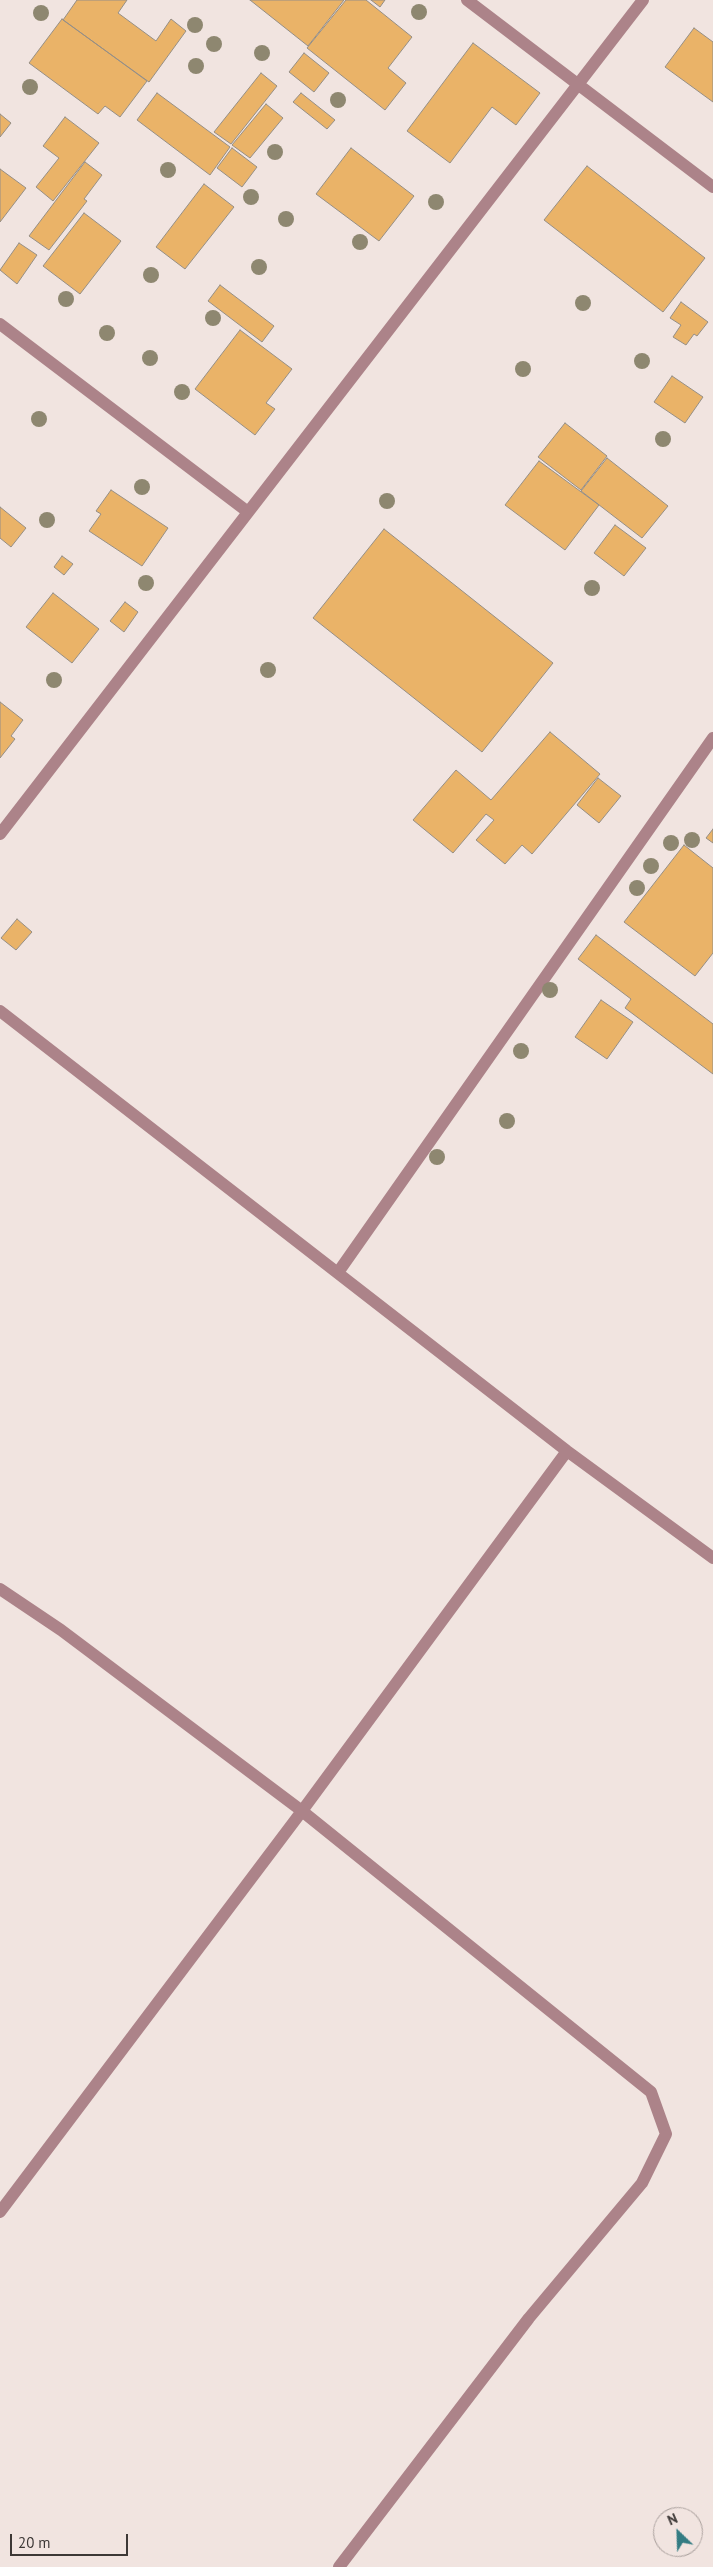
<!DOCTYPE html>
<style>
body{margin:0}
#map{position:relative;width:713px;height:2567px;overflow:hidden;background:#f1e4e0;font-family:"PT Sans",sans-serif}
canvas{display:block}
.north{position:absolute;left:653px;top:2507px;width:50px;height:50px;box-sizing:border-box;background:#f1e4e0;border:1px solid #a99f9c;border-radius:50%;rotate:336deg;font-size:14px;font-weight:700;line-height:20px;text-align:center;color:#3d3836}
.north::after{content:'';display:block;margin:auto;width:18px;height:22px;background:#347c83;clip-path:polygon(50% 0,100% 100%,50% 72%,0 100%)}
.scale{position:absolute;left:10px;top:2534px;width:118px;height:22px;box-sizing:border-box;border:2px solid #3d3836;border-top:0;padding-left:6px;font-size:15px;line-height:18px;white-space:nowrap;color:#3d3836;-webkit-text-stroke:4px #f1e4e0;paint-order:stroke}
</style>
<div id="map">
<canvas width="713" height="2567"></canvas>
<div class="north">N</div>
<div class="scale">20 m</div>
</div>
<script>
const g = document.querySelector('canvas').getContext('2d');
g.lineJoin = 'round';
function fill(path, color) { g.fillStyle = color; g.fill(path, 'evenodd'); }
const shape = rows => new Path2D(rows.map(r => 'M' + r).join(''));
function stroke(path, color, width, dash) { g.strokeStyle = color; g.lineWidth = width; g.lineCap = dash ? 'butt' : 'round'; g.setLineDash(dash || []); g.stroke(path); }
const building = shape([
 [77,0,127,0,118,13,156,41,171,19,186,31,149,82,63,20,77,0],
 [250,0,344,0,308,46,250,0],
 [346,0,366,0,412,37,388,68,406,83,385,110,307,48,346,0],
 [371,0,385,0,380,7,371,0],
 [62,19,147,81,120,117,105,106,98,114,29,63,62,19],
 [694,28,713,42,713,102,665,67,694,28],
 [473,43,540,93,516,125,492,107,450,163,407,131,473,43],
 [304,53,329,73,314,92,289,72,304,53],
 [261,73,277,86,231,144,214,132,261,73],
 [157,93,230,147,210,175,137,120,157,93],
 [301,93,335,120,327,129,293,102,301,93],
 [266,104,283,118,250,158,232,145,266,104],
 [0,114,11,123,0,137,0,114],
 [65,117,99,143,53,201,36,187,59,158,43,146,65,117],
 [232,148,257,167,242,187,217,168,232,148],
 [351,148,414,196,379,241,316,194,351,148],
 [85,162,102,175,84,199,87,201,49,250,29,236,85,162],
 [587,166,705,258,663,312,544,220,587,166],
 [0,169,26,188,0,222,0,169],
 [204,184,234,207,185,269,156,247,204,184],
 [84,213,121,241,80,294,43,266,84,213],
 [19,243,37,255,17,284,0,270,19,243],
 [220,285,274,326,262,342,208,301,220,285],
 [681,302,708,322,697,336,694,334,686,345,673,337,681,325,670,318,681,302],
 [240,330,292,369,266,403,275,409,255,435,195,389,240,330],
 [672,376,703,397,685,423,654,402,672,376],
 [565,423,607,456,581,490,538,457,565,423],
 [607,458,668,506,642,538,581,491,607,458],
 [539,461,599,505,565,550,505,505,539,461],
 [111,490,168,528,142,566,89,531,101,514,96,511,111,490],
 [0,507,26,528,11,547,0,538,0,507],
 [615,525,646,548,624,576,594,553,615,525],
 [384,529,553,663,482,752,313,618,384,529],
 [62,556,73,564,64,575,54,567,62,556],
 [53,593,99,629,72,663,26,627,53,593],
 [125,602,138,612,124,632,110,621,125,602],
 [0,702,23,720,11,736,15,739,0,758,0,702],
 [550,732,600,774,532,854,522,845,505,864,476,840,494,820,486,814,453,853,413,820,456,770,491,800,550,732],
 [598,778,621,796,599,823,577,805,598,778],
 [713,829,713,843,706,838,713,829],
 [684,845,713,868,713,953,695,976,624,922,684,845],
 [17,919,32,932,16,950,1,938,17,919],
 [596,935,713,1024,713,1074,625,1008,631,999,578,959,596,935],
 [601,1000,633,1022,607,1059,575,1037,601,1000]
]);
fill(building, '#eab368');
stroke(building, '#958e85', 1);
stroke(shape([
 [467,0,713,187],
 [0,324,248,512],
 [0,834,643,0],
 [0,1011,567,1451,713,1558],
 [339,1271,713,738],
 [0,1589,61,1630,302,1811,651,2092,666,2134,642,2183,529,2318,339,2567],
 [0,2212,302,1811,567,1451]
]), '#ac8389', 12);
g.fillStyle = '#8e8770';
for (const [x, y] of [
 [419,12],
 [41,13],
 [195,25],
 [214,44],
 [262,53],
 [196,66],
 [30,87],
 [338,100],
 [275,152],
 [168,170],
 [251,197],
 [436,202],
 [286,219],
 [360,242],
 [259,267],
 [151,275],
 [66,299],
 [583,303],
 [213,318],
 [107,333],
 [150,358],
 [642,361],
 [523,369],
 [182,392],
 [39,419],
 [663,439],
 [142,487],
 [387,501],
 [47,520],
 [146,583],
 [592,588],
 [268,670],
 [54,680],
 [692,840],
 [671,843],
 [651,866],
 [637,888],
 [550,990],
 [521,1051],
 [507,1121],
 [437,1157]
]) { g.beginPath(); g.arc(x, y, 8, 0, 2 * Math.PI); g.fill(); }
</script>
